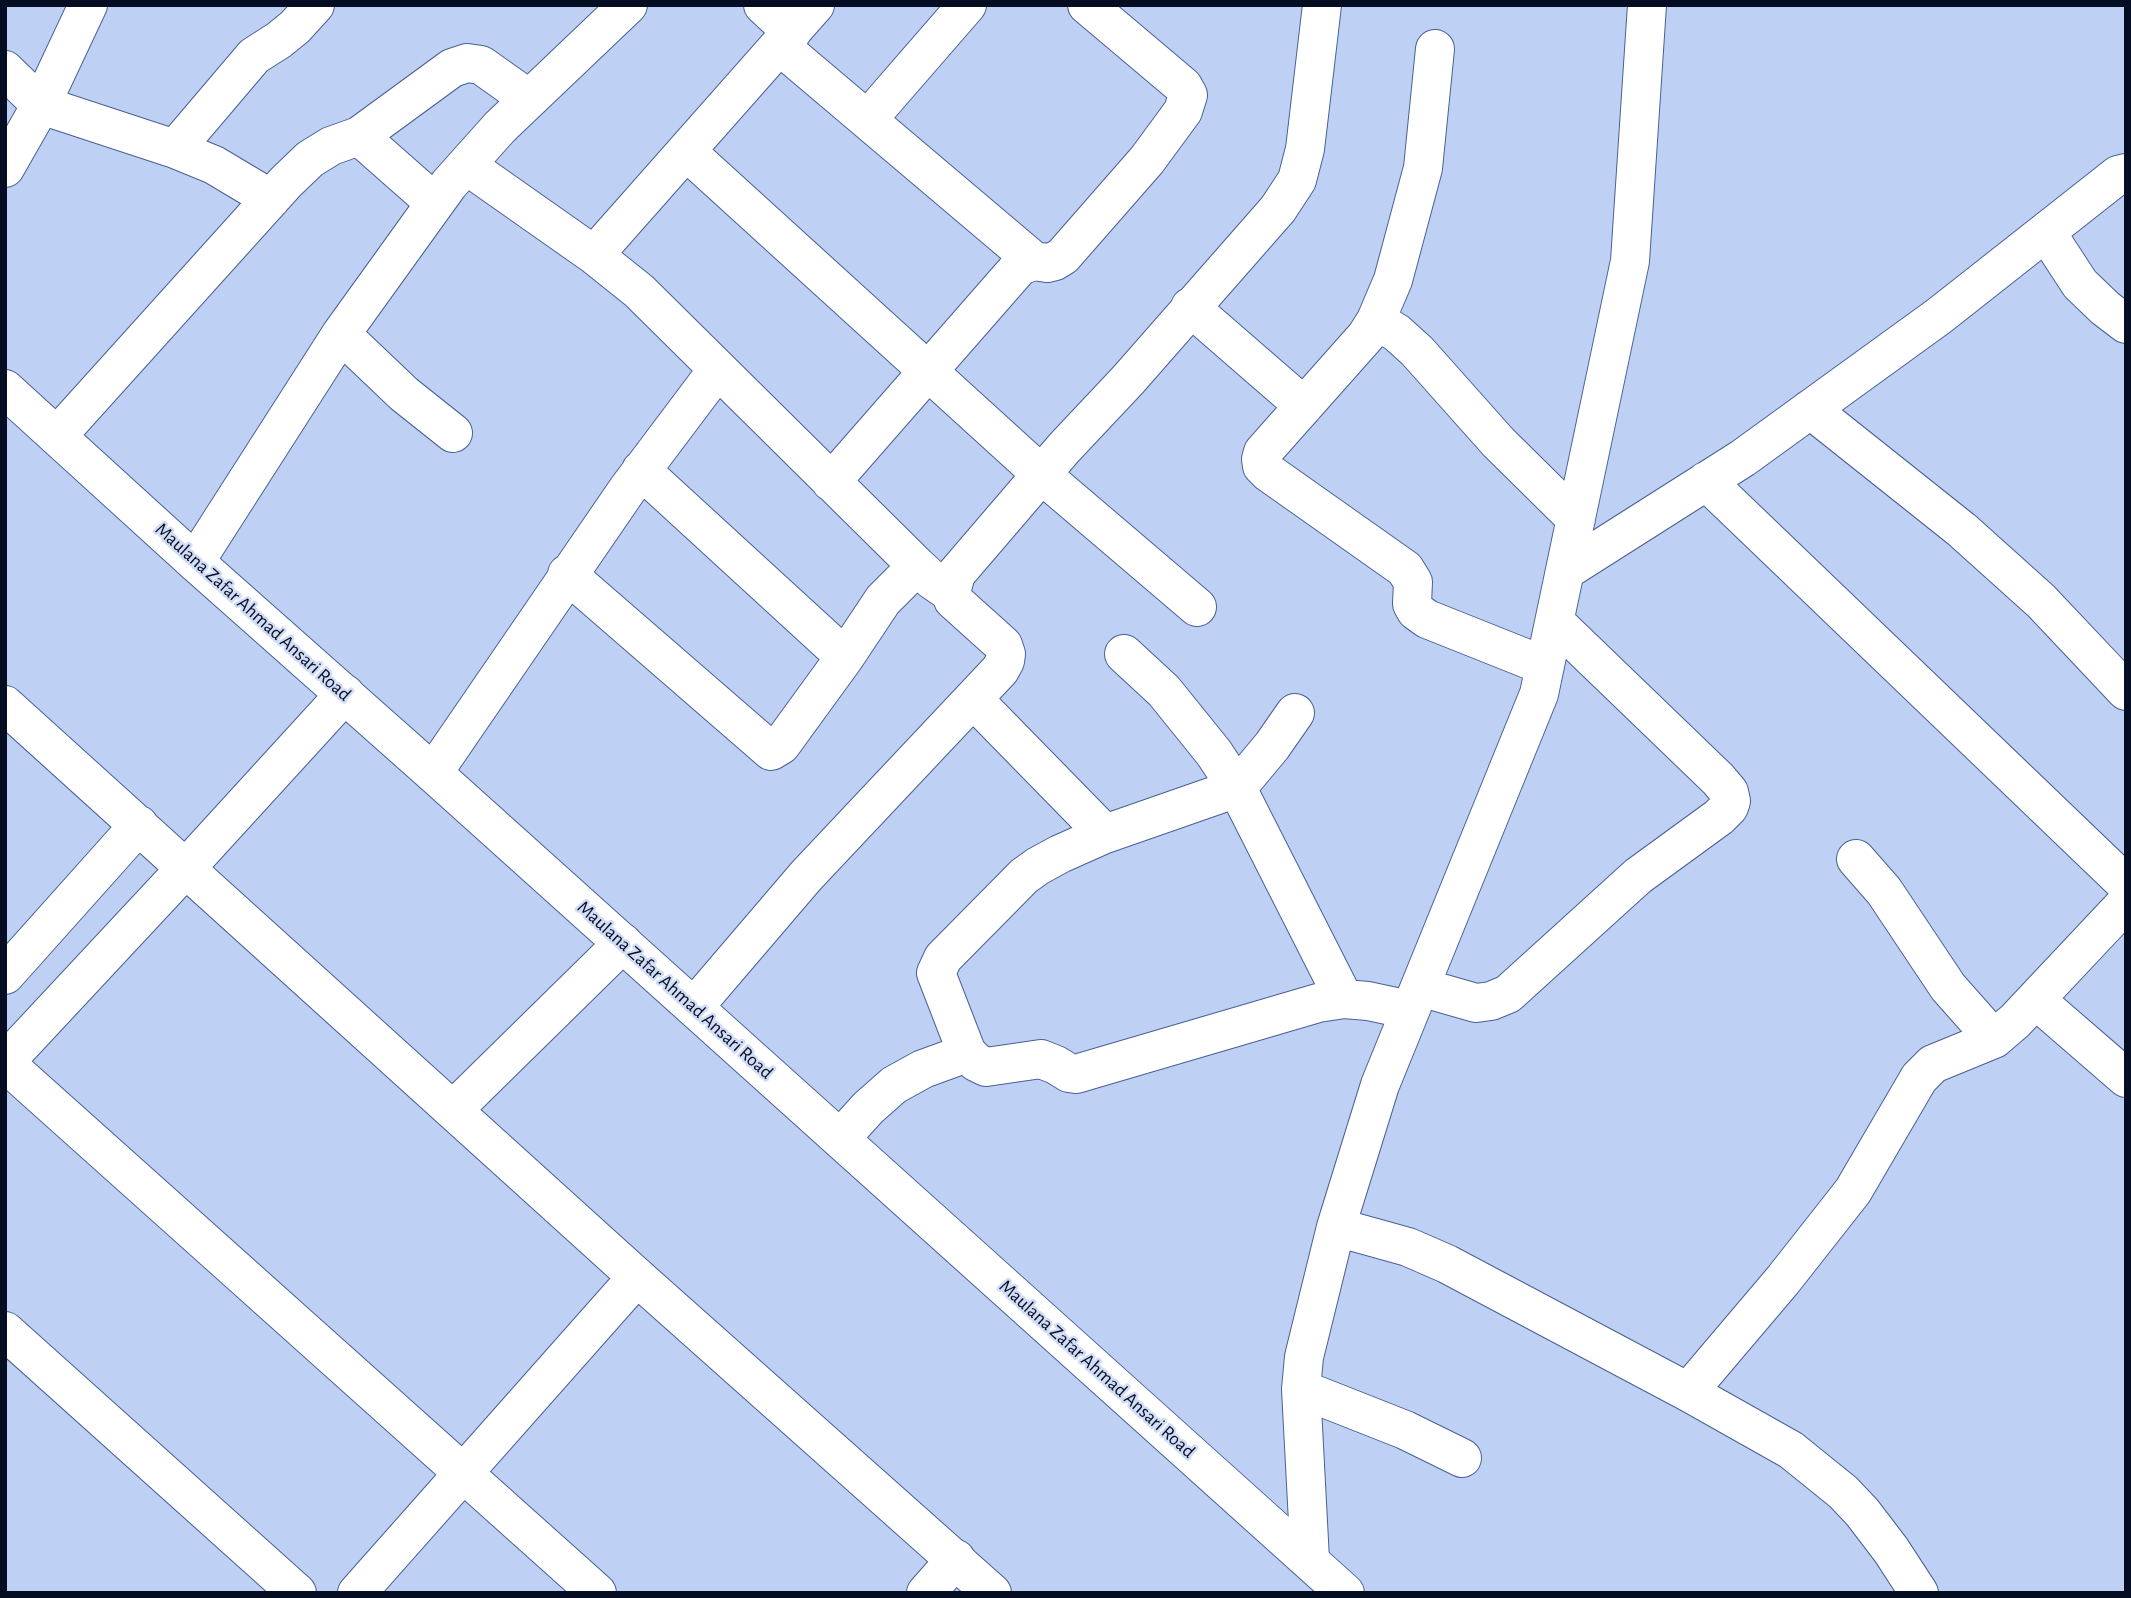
<!DOCTYPE html>
<style>
body{margin:0}
#map{position:relative;width:2131px;height:1598px;overflow:hidden;background:#bfd0f5;font-family:"Alegreya Sans",sans-serif}
canvas{display:block}
.frame{position:absolute;inset:0;border:7px solid #050d22;pointer-events:none}
</style>
<div id="map">
<canvas width="2131" height="1598"></canvas>
<div class="frame"></div>
</div>
<script>
const g = document.querySelector('canvas').getContext('2d');
g.lineJoin = 'round';
const shape = rows => new Path2D(rows.map(r => 'M' + r).join(''));
function stroke(path, color, width, dash) { g.strokeStyle = color; g.lineWidth = width; g.lineCap = dash ? 'butt' : 'round'; g.setLineDash(dash || []); g.stroke(path); }
function label(font, color, halo, rows, align = 'center') {
  g.font = font + ' "Alegreya Sans",sans-serif'; g.lineWidth = 5; g.setLineDash([]); g.textBaseline = 'middle'; g.strokeStyle = halo; g.fillStyle = color; for (const [text, x, y, turn = 0] of rows) {
    g.save(); g.translate(x, y); g.rotate((+turn || 0) * Math.PI / 180); g.textAlign = isNaN(turn) ? turn : align; if (halo) g.strokeText(text, 0, 0); g.fillText(text, 0, 0); g.restore();
  }
}
const street = shape([
 [763,5,792,32],
 [780,46,1034,261],
 [1435,49,1423,168,1393,280,1376,320,1366,336,1263,452,1261,459,1262,466,1269,473,1405,569,1413,582,1412,604,1416,611,1427,619,1545,666],
 [5,70,41,105,175,149,214,165,271,199],
 [868,119,967,5],
 [359,136,435,203],
 [175,149,254,56,279,40,295,27,315,5],
 [686,151,1041,474,1197,607],
 [466,165,594,255,639,291,917,566,932,580,951,593],
 [5,168,41,105,88,5],
 [2046,232,2080,284,2105,308,2126,324],
 [594,255,815,5],
 [1190,307,1304,406],
 [1376,320,1397,333,1417,351,1498,442,1576,519],
 [341,334,404,394,453,433],
 [1810,409,1962,530,2041,601,2126,691],
 [57,436,286,182,310,159,331,146,359,136,452,68,467,63,481,65,529,99],
 [641,470,845,657],
 [1706,481,2126,884],
 [831,482,1020,266,1034,261,1047,263,1055,261,1063,256,1147,160,1183,111,1188,95,1183,86,1087,5],
 [195,562,341,334,449,184,500,127,628,5],
 [1565,571,1743,458,1939,316,2118,175,2126,173],
 [567,574,771,751,781,745,845,657,883,600,917,566],
 [1124,654,1164,691,1214,753,1237,788,1344,999],
 [973,699,1105,834],
 [1295,713,1272,746,1237,788,1105,834,1060,854,1038,866,1024,876,943,958,936,973,967,1053,976,1062,986,1067,1041,1059,1056,1065,1069,1073,1076,1074,1318,1003,1344,999,1368,1001,1410,1010],
 [433,773,627,490,718,369],
 [1856,859,1884,891,1948,987,1994,1039],
 [186,868,345,694],
 [1420,987,1476,1003,1491,1001,1508,994,1638,876,1719,817,1729,807,1731,801,1729,792,1718,779,1555,622],
 [2036,1000,2126,1078],
 [694,1007,806,876,1000,670,1005,661,1006,654,1003,645,953,600,951,593,956,574,1064,448,1128,380,1278,209,1297,180,1305,149,1322,5],
 [5,1063,597,1593],
 [453,1110,623,943],
 [840,1139,868,1108,894,1085,923,1069,967,1053],
 [1336,1227,1408,1247,1447,1264,1688,1392,1791,1450,1843,1492,1862,1512,1891,1550,1919,1593],
 [5,1331,297,1593],
 [1301,1389,1405,1430,1462,1458],
 [1688,1392,1783,1280,1853,1191,1919,1078,1933,1064,1994,1039,2015,1021,2126,903],
 [1310,1560,1301,1389,1304,1357,1336,1227,1380,1085,1539,694,1630,261,1647,5],
 [357,1593,637,1277],
 [926,1593,956,1559]
]);
const secondary = shape([
 [5,389,195,562,433,773,1345,1593],
 [5,705,637,1277,992,1593],
 [5,975,139,825],
 [5,1062,186,868]
]);
stroke(street, '#486096', 40);
stroke(secondary, '#486096', 40);
stroke(street, '#fff', 38);
stroke(secondary, '#fff', 38);
label('19px', '#050d22', '#d1ddf6', [
 ["Maulana Zafar Ahmad Ansari Road",253,612,42],
 ["Maulana Zafar Ahmad Ansari Road",675,990,42],
 ["Maulana Zafar Ahmad Ansari Road",1097,1369,42]
]);
</script>
